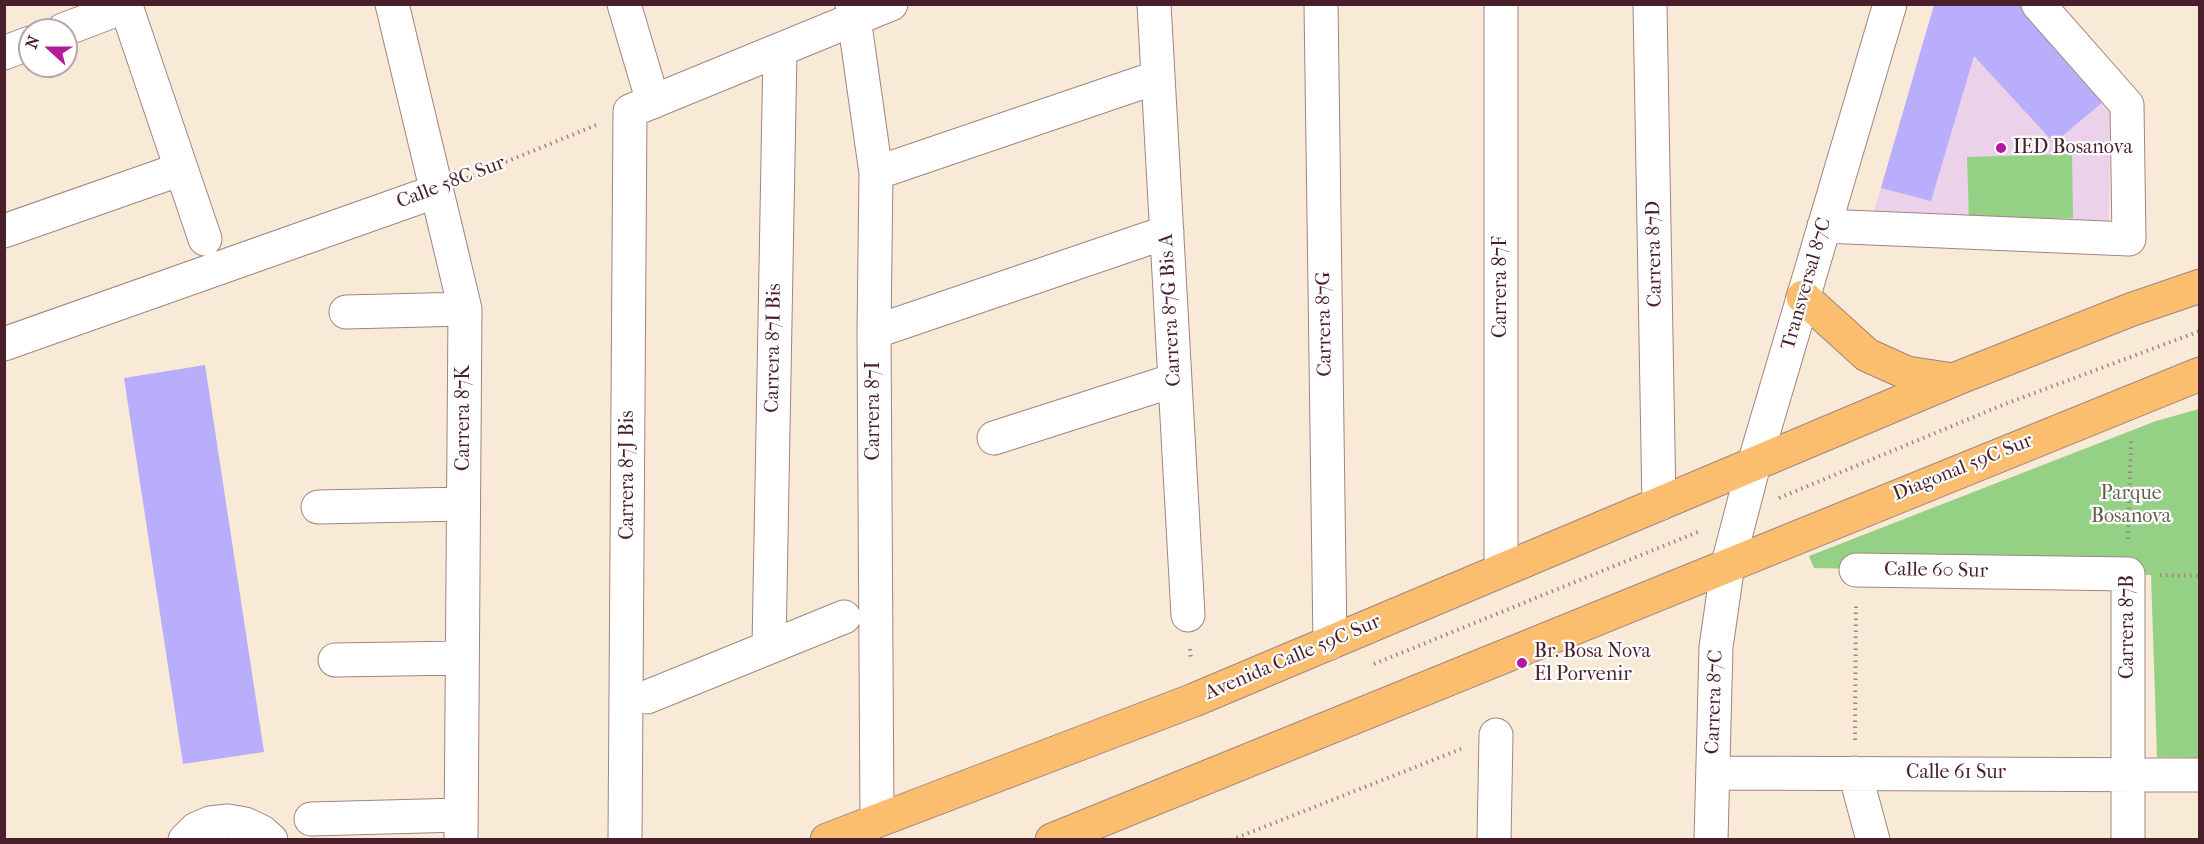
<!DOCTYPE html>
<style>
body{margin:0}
#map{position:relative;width:2204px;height:844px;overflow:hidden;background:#f9e9d7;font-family:"IM FELL French Canon",serif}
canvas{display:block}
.frame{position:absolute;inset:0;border:6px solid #4a1f2b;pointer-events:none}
.north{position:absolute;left:18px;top:18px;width:60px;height:60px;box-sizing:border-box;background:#fff;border:2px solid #b7a5aa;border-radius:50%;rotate:291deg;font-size:16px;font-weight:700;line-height:24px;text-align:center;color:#4a1f2b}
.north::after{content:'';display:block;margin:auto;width:21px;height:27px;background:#b5179e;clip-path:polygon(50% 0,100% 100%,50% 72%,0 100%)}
</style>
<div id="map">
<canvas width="2204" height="844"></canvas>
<div class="frame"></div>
<div class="north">N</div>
</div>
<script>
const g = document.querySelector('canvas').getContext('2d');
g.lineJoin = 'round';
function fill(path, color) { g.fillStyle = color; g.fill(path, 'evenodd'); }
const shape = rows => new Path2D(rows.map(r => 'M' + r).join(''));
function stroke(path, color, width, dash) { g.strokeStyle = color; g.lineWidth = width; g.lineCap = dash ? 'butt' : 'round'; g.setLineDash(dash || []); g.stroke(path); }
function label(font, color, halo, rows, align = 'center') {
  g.font = font + ' "IM FELL French Canon",serif'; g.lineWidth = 4.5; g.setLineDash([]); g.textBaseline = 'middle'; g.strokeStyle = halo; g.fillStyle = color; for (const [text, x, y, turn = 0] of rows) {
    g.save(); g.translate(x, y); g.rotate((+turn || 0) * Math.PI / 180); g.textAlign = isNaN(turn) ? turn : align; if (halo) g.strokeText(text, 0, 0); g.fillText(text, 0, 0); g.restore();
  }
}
fill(shape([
 [1934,5,2019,5,2110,109,2109,228,1873,215]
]), '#ecd1ea');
fill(shape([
 [2072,154,2073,218,1969,221,1967,157],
 [2199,409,2199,758,2157,757,2151,575,1814,568,1809,556,2156,421]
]), '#94d185');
fill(shape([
 [1934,5,2019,5,2104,101,2054,143,1974,56,1931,201,1881,188],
 [205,365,264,752,183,764,124,378]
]), '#b9aefb');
const minor = shape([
 [392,4,465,309,461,840],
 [624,4,653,102],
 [852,4,876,173,874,332,877,820],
 [1154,4,1188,615],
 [1321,4,1330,643],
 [1501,4,1501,570],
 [1650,4,1659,504],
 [63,30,126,6,205,239],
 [4,53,30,43],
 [876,173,1158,77],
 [1824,226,2129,239,2127,105,2038,4],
 [4,231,181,169],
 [346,312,465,309],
 [874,332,1167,232],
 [4,344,437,191],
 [994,438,1175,380],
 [318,507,463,504],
 [1856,570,2128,574,2128,840],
 [769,647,780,50],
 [335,660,462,658],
 [647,697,844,617],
 [1713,773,2200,775],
 [1855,773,1873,840],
 [311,819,461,815],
 [185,840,196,829,210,823,228,821,245,824,262,832,271,840],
 [625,840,630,111,891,4],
 [1494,840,1496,735],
 [1711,840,1716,647,1728,564,1754,464,1890,4]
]);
const major = shape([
 [1803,297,1867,355,1907,373,1953,380],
 [827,840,1194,700,1953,380,2130,310,2200,286],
 [1052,840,2200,374]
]);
stroke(minor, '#a28481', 35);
stroke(major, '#a28481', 35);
stroke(shape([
 [467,178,596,125],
 [1779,498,2005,404,2200,331],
 [2128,539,2131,439],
 [2160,575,2200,576],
 [1190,649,1191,660],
 [1374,664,1700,531],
 [1855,740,1856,604],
 [1231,840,1461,749]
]), '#a28481', 4, [1.5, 4.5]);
stroke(minor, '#fff', 33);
stroke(major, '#fabe6e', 33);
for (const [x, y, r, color] of [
 [2001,148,6,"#b5179e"],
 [1522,663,6,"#b5179e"]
]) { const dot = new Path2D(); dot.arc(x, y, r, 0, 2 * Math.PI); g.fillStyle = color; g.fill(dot); stroke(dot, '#fff', 2); }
label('20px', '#4a1f2b', '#fff', [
 ["IED Bosanova",2013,148],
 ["Br. Bosa Nova",1534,652],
 ["El Porvenir",1534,675]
], 'left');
label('20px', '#4a1f2b', '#fff', [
 ["Calle 58C Sur",451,183,-21],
 ["Carrera 87D",1655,254,-91],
 ["Transversal 87C",1807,284,-74],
 ["Carrera 87F",1501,287,-90],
 ["Carrera 87G Bis A",1171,310,-93],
 ["Carrera 87G",1325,324,-91],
 ["Carrera 87I Bis",774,348,-89],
 ["Carrera 87I",874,411,-90],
 ["Carrera 87K",464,418,-90],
 ["Diagonal 59C Sur",1963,468,-22],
 ["Carrera 87J Bis",628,475,-90],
 ["Calle 60 Sur",1936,571,1],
 ["Carrera 87B",2128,627,-90],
 ["Avenida Calle 59C Sur",1293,658,-23],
 ["Carrera 87C",1715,702,-88],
 ["Calle 61 Sur",1956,773]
]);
label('20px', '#645d4a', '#fff', [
 ["Parque",2131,494],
 ["Bosanova",2131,517]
]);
</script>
